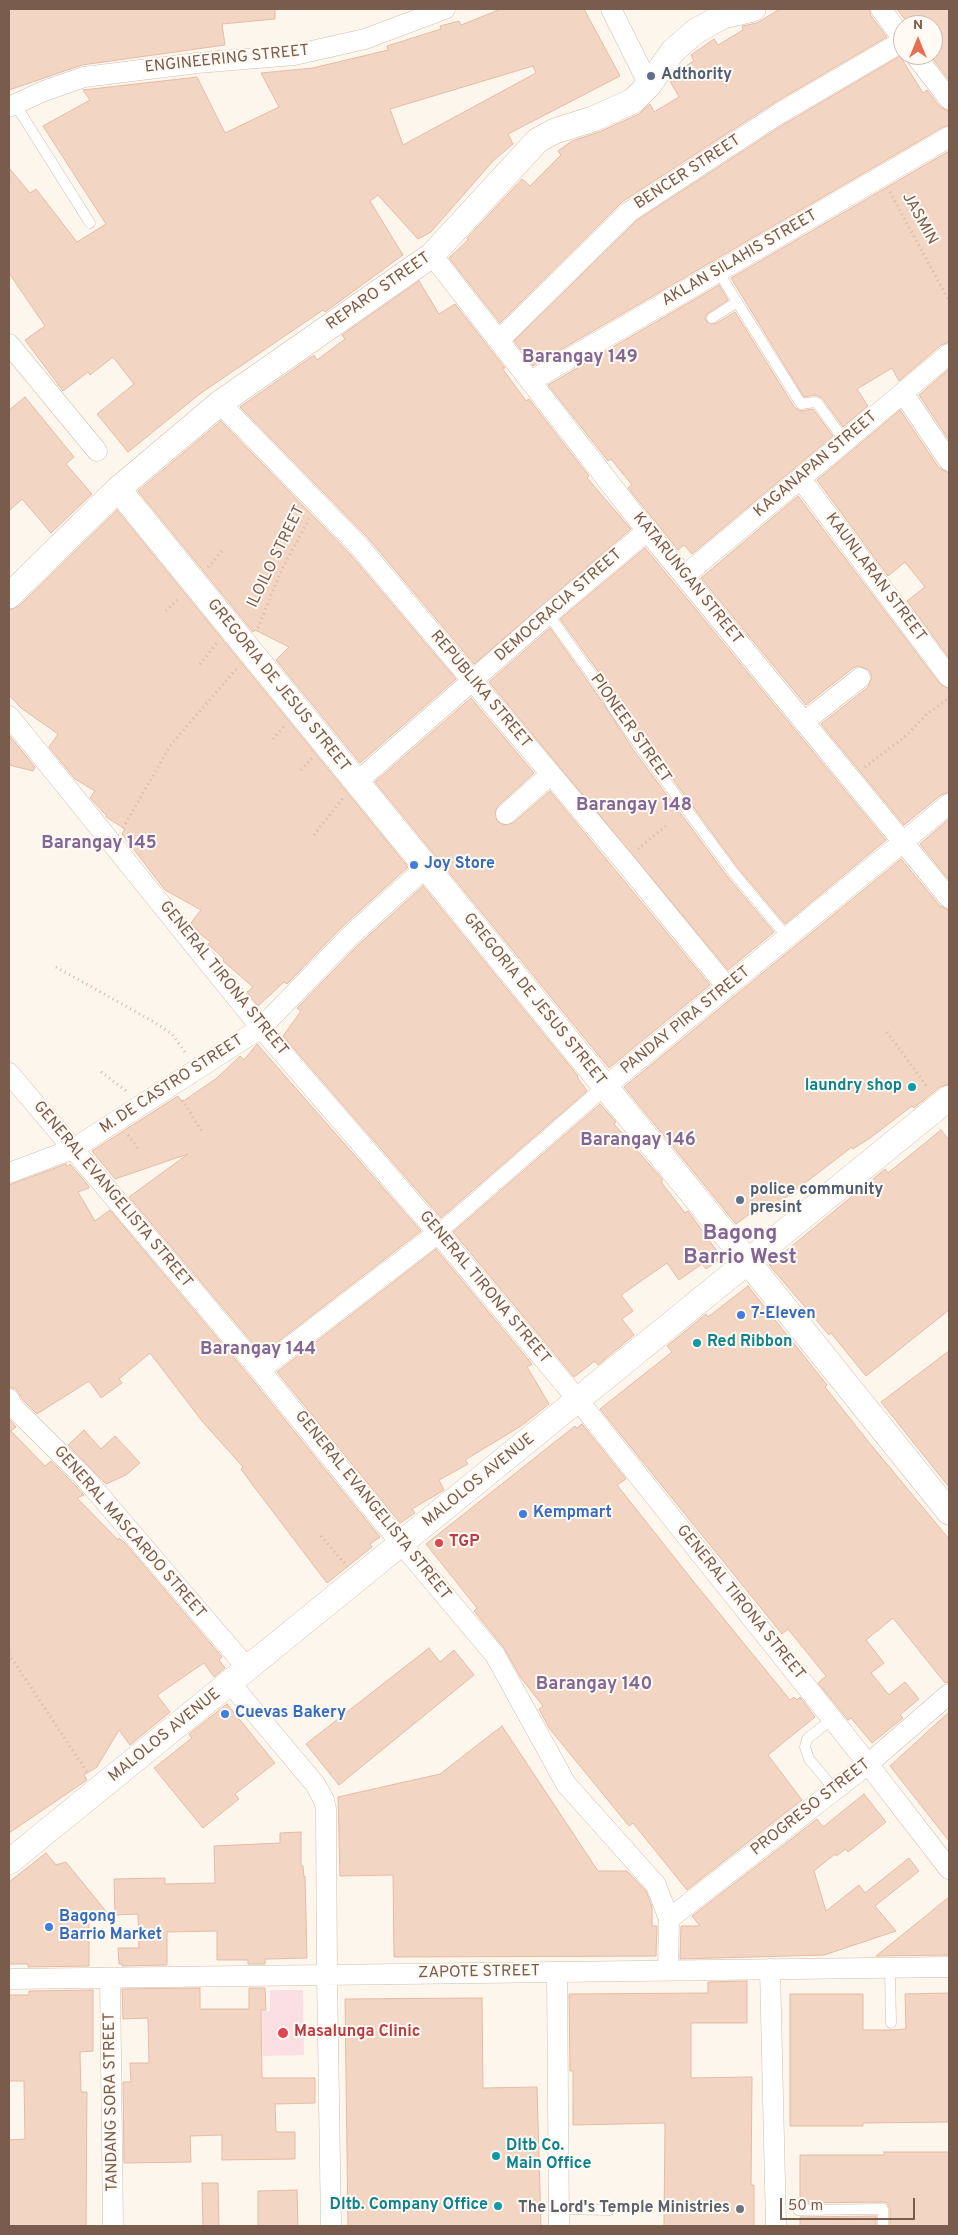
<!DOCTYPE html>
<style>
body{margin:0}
#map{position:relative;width:958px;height:2235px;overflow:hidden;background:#fdf6ec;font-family:Overpass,sans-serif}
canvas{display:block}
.frame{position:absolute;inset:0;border:10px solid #7a5c4d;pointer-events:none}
.north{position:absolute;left:893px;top:15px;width:50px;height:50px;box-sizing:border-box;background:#fffaf3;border:1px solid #cabbb1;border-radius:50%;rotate:0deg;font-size:14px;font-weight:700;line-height:20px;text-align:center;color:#7a5c4d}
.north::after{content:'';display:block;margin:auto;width:18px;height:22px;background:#e76f51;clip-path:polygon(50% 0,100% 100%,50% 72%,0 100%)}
.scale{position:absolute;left:780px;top:2198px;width:135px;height:22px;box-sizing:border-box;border:2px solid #7a5c4d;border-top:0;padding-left:6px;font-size:15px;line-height:18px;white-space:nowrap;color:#7a5c4d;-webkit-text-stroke:4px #fffaf3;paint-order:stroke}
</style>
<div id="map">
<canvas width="958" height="2235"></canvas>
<div class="frame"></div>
<div class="north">N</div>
<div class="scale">50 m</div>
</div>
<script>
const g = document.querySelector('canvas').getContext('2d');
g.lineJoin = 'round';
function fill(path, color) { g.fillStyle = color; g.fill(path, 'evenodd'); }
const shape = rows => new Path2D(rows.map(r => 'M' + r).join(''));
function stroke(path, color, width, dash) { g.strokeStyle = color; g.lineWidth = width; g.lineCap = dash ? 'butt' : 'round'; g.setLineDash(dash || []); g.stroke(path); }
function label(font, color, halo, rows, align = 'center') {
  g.font = font + ' Overpass,sans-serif'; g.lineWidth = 4; g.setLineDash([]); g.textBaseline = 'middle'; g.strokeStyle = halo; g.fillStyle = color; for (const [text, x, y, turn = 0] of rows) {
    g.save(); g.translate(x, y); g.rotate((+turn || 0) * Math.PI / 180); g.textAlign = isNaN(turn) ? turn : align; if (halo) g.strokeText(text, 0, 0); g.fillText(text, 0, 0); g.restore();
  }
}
fill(shape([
 [270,1990,303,1990,304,2055,263,2056,262,2011,270,2011]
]), '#fbdfe3');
const building = shape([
 [9,9,275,9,275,19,222,24,225,45,82,65,9,90,9,9],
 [501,9,584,9,620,76,508,134,513,144,493,161,431,232,418,239,378,195,370,201,403,255,325,312,323,310,201,393,128,452,97,414,134,384,113,357,90,375,88,372,63,391,25,340,45,326,9,273,9,168,30,193,36,189,77,242,106,224,43,126,90,100,83,90,197,77,225,133,279,107,261,73,313,68,388,50,387,46,441,29,440,26,459,21,461,25,501,9],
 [533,66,536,73,403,145,390,109,533,66],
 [780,9,869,9,871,16,887,37,774,103,622,202,500,323,449,258,468,240,467,238,522,179,530,186,561,155,558,151,572,141,599,132,639,114,650,104,654,112,679,97,670,81,676,72,694,61,691,55,714,39,718,45,743,30,742,26,757,23,780,9],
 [897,9,949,9,949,80,933,59,933,25,909,25,897,9],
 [900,56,923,93,927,90,940,107,949,111,949,125,943,127,533,366,514,341,636,221,786,123,900,56],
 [949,151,949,342,941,345,899,381,892,368,857,389,868,406,843,427,822,398,815,395,804,397,731,278,949,151],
 [419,281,439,314,455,304,505,368,502,368,526,401,529,399,589,476,587,478,631,529,474,664,368,538,240,407,314,355,317,360,345,339,342,335,419,281],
 [719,285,728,300,708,313,705,318,707,322,715,324,735,312,795,408,801,411,813,409,833,436,692,554,684,545,678,550,628,488,632,485,611,459,608,461,548,385,719,285],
 [949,369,949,440,919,395,949,369],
 [25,397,74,457,66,464,92,494,51,533,22,499,9,511,9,410,25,397],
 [900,410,939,468,949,473,949,658,907,601,925,587,905,562,888,576,817,480,900,410],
 [221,421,350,554,456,679,360,763,276,660,289,647,255,630,253,632,138,491,221,421],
 [798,496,940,684,949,689,949,792,941,795,904,825,821,724,868,687,872,677,869,670,859,666,853,668,806,705,701,578,798,496],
 [117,510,408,867,341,928,287,984,284,982,258,1006,247,992,253,987,223,961,224,959,208,944,211,942,200,934,191,923,201,910,165,890,122,834,125,829,106,817,107,816,90,798,95,791,75,779,49,747,58,734,21,708,9,695,9,610,19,606,117,510],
 [645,548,886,840,785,924,738,868,644,740,611,689,560,619,645,548],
 [550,628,599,697,632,748,727,876,774,932,728,970,489,682,550,628],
 [471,698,534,773,498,806,495,811,497,821,503,825,513,823,550,791,710,985,609,1068,375,782,471,698],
 [9,735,35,767,33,771,9,765,9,735],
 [949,819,949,880,920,844,949,819],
 [901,859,940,906,949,910,949,1084,940,1087,914,1108,912,1106,870,1138,853,1149,852,1147,771,1209,766,1202,736,1224,624,1087,901,859],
 [423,886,578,1076,577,1077,587,1091,441,1218,283,1036,301,1011,297,1008,357,946,423,886],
 [257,1044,421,1231,262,1354,129,1197,188,1154,115,1179,92,1151,178,1096,182,1102,217,1078,240,1056,244,1060,257,1044],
 [600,1104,616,1122,614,1124,663,1180,661,1182,685,1213,688,1211,722,1258,706,1269,702,1264,679,1280,667,1263,621,1295,633,1311,622,1319,634,1335,598,1365,595,1361,574,1377,453,1232,600,1104],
 [941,1130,949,1140,949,1310,866,1376,831,1333,829,1335,769,1265,885,1169,888,1173,941,1130],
 [66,1164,67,1167,70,1164,88,1185,89,1188,78,1192,95,1221,110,1210,251,1378,380,1537,370,1544,372,1547,327,1583,252,1484,241,1469,243,1467,202,1421,150,1353,119,1379,122,1383,101,1398,89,1381,37,1414,23,1400,16,1389,9,1387,9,1185,66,1164],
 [436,1249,532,1364,527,1367,549,1404,521,1426,465,1460,468,1464,439,1480,444,1490,412,1509,415,1513,400,1523,277,1372,436,1249],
 [748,1286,827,1385,825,1387,867,1440,949,1539,949,1682,945,1683,893,1618,866,1640,884,1663,871,1673,889,1695,905,1682,919,1699,900,1715,903,1718,872,1743,851,1718,848,1720,818,1683,826,1676,788,1629,782,1634,600,1409,672,1352,667,1346,706,1314,708,1317,748,1286],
 [949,1351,949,1487,881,1402,949,1351],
 [9,1419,16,1427,11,1431,45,1466,51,1461,74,1484,84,1495,77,1498,118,1540,119,1538,125,1543,222,1657,219,1660,225,1668,214,1677,204,1663,157,1695,170,1712,130,1745,119,1730,97,1767,84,1775,87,1780,9,1833,9,1419],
 [582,1424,626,1479,617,1485,693,1581,790,1700,794,1697,797,1700,800,1697,815,1717,768,1755,802,1800,687,1890,633,1823,629,1826,549,1728,539,1709,543,1706,521,1678,504,1648,474,1611,477,1608,426,1544,575,1426,577,1428,582,1424],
 [84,1430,101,1449,115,1436,140,1463,126,1475,106,1484,68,1445,84,1430],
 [429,1648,440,1662,454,1650,474,1675,339,1785,306,1744,429,1648],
 [227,1704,275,1763,235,1794,239,1799,203,1828,154,1768,192,1738,189,1734,227,1704],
 [949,1712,949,1841,890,1766,949,1712],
 [502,1726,598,1871,627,1871,646,1891,652,1907,652,1926,657,1926,656,1956,394,1957,393,1875,340,1876,338,1797,440,1774,502,1726],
 [864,1794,886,1822,848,1852,846,1849,836,1856,835,1854,814,1871,826,1911,859,1885,865,1893,909,1858,919,1871,875,1906,896,1931,824,1955,680,1959,681,1926,700,1926,692,1916,817,1819,823,1827,864,1794],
 [301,1832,301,1866,303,1866,304,1877,305,1876,307,1958,268,1959,265,1959,265,1964,248,1964,248,1960,217,1960,217,1931,167,1932,167,1965,122,1966,122,1964,119,1964,118,1948,139,1948,138,1914,115,1915,114,1879,165,1878,165,1884,215,1883,214,1846,280,1843,280,1833,301,1832],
 [46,1853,56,1865,66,1862,109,1915,89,1915,89,1966,28,1967,28,1964,9,1964,9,1882,46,1853],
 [949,1897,949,1955,876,1956,912,1927,949,1897],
 [747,1981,747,2023,691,2023,691,2078,752,2077,751,2185,754,2185,754,2226,664,2226,665,2123,573,2125,573,2071,570,2071,569,1994,708,1993,708,1982,747,1981],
 [200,1988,200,2009,249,2009,249,1988,265,1988,266,2010,261,2010,262,2078,315,2078,315,2103,275,2104,276,2132,295,2132,295,2159,222,2160,222,2135,190,2136,191,2162,124,2163,123,2082,131,2082,130,2063,149,2063,148,2018,123,2019,122,1989,200,1988],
 [93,1990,93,2051,80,2052,81,2092,87,2092,86,2226,9,2226,9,2140,25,2139,24,2081,9,2081,9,1995,29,1995,29,1991,93,1990],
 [949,1993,949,2122,863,2123,863,2126,790,2126,790,1994,863,1994,863,2030,891,2030,906,2029,905,1994,949,1993],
 [482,1998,483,2088,537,2087,541,2226,348,2226,345,1999,482,1998],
 [884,2152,949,2152,949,2226,890,2226,890,2209,887,2203,883,2202,800,2203,800,2155,884,2155,884,2152],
 [202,2183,218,2183,219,2226,203,2226,202,2183],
 [297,2190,298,2226,258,2226,258,2191,297,2190],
 [876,2216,876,2226,800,2226,800,2217,876,2216]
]);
fill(building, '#f3d5c3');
stroke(building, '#e6bba3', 1);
const service = shape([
 [15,104,90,223],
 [737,302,801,404,815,402,818,404,845,441],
 [712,318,737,302,718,271],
 [548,614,605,693,613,708,638,744,733,872,787,937],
 [832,1719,807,1739,805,1747,809,1759,835,1790],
 [890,1968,891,2023],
 [559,2209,610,2210],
 [798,2210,883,2209,883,2226]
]);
const pedestrian = shape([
 [438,1233,605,1087]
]);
const minor = shape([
 [611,9,649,85],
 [881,9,903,39],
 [915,55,949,99],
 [9,107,44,91,84,77,197,63,294,55,365,39,445,9],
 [432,255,647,531,949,898],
 [499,340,629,212,780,113,903,41],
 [9,344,97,451],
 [531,381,949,137],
 [903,393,949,461],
 [220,403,359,546,624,861,727,987],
 [800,478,949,677],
 [684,576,949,354],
 [9,716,261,1028,438,1233,578,1400,868,1764,949,1869],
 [804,722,860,678],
 [357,782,548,614,647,531],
 [506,814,551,774],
 [9,1073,260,1370,384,1523,495,1655,566,1784,656,1885,669,1919,668,1971],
 [605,1087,949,804],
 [9,1173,73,1149,261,1028,349,937,426,867],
 [260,1370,438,1233],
 [9,1399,13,1407,83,1476,248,1669],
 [230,1683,315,1784,324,1800,326,1809,327,1975,331,2226],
 [669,1919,868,1764,949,1694],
 [770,1969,776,2226],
 [557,1972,559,2226],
 [110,1978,113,2226],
 [9,1979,949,1967]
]);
const tertiary = shape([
 [118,489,748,1262,949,1512],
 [9,596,118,489,220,403,432,255,538,140,555,131,593,119,633,101,649,85,673,51,696,31,723,16,753,9],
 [9,1862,949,1098]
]);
stroke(service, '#d1beb0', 11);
stroke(pedestrian, '#d1beb0', 16);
stroke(minor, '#d1beb0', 21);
stroke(tertiary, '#d1beb0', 26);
stroke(shape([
 [890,192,949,301],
 [208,567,222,551],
 [166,611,180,597],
 [258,628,280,573,309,519],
 [200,664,217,643],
 [273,739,284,726],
 [865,767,907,735,927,714,949,698],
 [301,770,312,758],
 [123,828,170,746,238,667],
 [314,835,343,798],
 [638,849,667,825],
 [56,967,154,1022,172,1034,187,1055],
 [887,1032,928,1088],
 [101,1072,129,1093],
 [182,1100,203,1133],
 [128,1135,139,1150],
 [321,1536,345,1564],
 [9,1654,87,1772]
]), '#d9b8a5', 3, [1, 4]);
stroke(service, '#fff', 10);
stroke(pedestrian, '#fff', 15);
stroke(minor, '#fff', 20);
stroke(tertiary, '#fff', 25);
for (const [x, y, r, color] of [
 [651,76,5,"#5c6f8a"],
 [414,865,5,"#3f7fe0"],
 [912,1087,5,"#0f9aa8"],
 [740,1200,5,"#5c6f8a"],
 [741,1315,5,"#3f7fe0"],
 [697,1343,5,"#0f9aa8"],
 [523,1514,5,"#3f7fe0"],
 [439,1543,5,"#e0444e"],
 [225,1714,5,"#3f7fe0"],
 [49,1927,5,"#3f7fe0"],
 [283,2033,6,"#e0444e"],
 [496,2156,5,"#0f9aa8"],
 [498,2206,5,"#0f9aa8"],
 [740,2209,5,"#6b7280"]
]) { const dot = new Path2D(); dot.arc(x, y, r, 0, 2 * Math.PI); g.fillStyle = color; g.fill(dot); stroke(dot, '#fffaf3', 2); }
label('16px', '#7a5c4d', '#fffaf3', [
 ["ENGINEERING STREET",227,60,-6],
 ["BENCER STREET",688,173,-33],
 ["JASMIN",919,219,61],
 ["AKLAN SILAHIS STREET",740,259,-30],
 ["REPARO STREET",379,292,-35],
 ["KAGANAPAN STREET",816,465,-40],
 ["ILOILO STREET",277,557,-64],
 ["KAUNLARAN STREET",875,578,53],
 ["KATARUNGAN STREET",687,579,51],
 ["DEMOCRACIA STREET",559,606,-41],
 ["GREGORIA DE JESUS STREET",278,686,51],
 ["REPUBLIKA STREET",480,690,50],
 ["PIONEER STREET",630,729,55],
 ["GENERAL TIRONA STREET",223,979,51],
 ["GREGORIA DE JESUS STREET",534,1000,51],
 ["PANDAY PIRA STREET",686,1021,-39],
 ["M. DE CASTRO STREET",172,1085,-33],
 ["GENERAL EVANGELISTA STREET",112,1195,50],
 ["GENERAL TIRONA STREET",484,1288,50],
 ["MALOLOS AVENUE",479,1481,-39],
 ["GENERAL EVANGELISTA STREET",372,1506,51],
 ["GENERAL MASCARDO STREET",129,1533,49],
 ["GENERAL TIRONA STREET",740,1603,51],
 ["MALOLOS AVENUE",165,1736,-39],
 ["PROGRESO STREET",811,1808,-38],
 ["ZAPOTE STREET",479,1973,-1],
 ["TANDANG SORA STREET",112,2102,-91]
]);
label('bold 16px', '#4e5e75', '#fffaf3', [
 ["Adthority",661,76],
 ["police community",750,1191],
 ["presint",750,1209]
], 'left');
label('bold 16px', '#366cbe', '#fffaf3', [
 ["Joy Store",424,865],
 ["7-Eleven",751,1315],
 ["Kempmart",533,1514],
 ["Cuevas Bakery",235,1714],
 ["Bagong",59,1918],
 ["Barrio Market",59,1936]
], 'left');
label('bold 16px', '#0d838f', '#fffaf3', [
 ["laundry shop",902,1087],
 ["Red Ribbon",707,1343,"left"],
 ["Dltb Co.",506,2147,"left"],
 ["Main Office",506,2165,"left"],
 ["Dltb. Company Office",488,2206]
], 'right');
label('bold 16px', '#be3a42', '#fffaf3', [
 ["TGP",449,1543],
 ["Masalunga Clinic",294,2033]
], 'left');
label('bold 16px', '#5b616d', '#fffaf3', [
 ["The Lord's Temple Ministries",730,2209]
], 'right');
label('bold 18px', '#846695', '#fffaf3', [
 ["Barangay 149",580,358],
 ["Barangay 148",634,806],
 ["Barangay 145",99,844],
 ["Barangay 146",638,1141],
 ["Barangay 144",258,1350],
 ["Barangay 140",594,1685]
]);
label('bold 21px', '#846695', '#fffaf3', [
 ["Bagong",740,1235],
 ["Barrio West",740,1259]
]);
</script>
